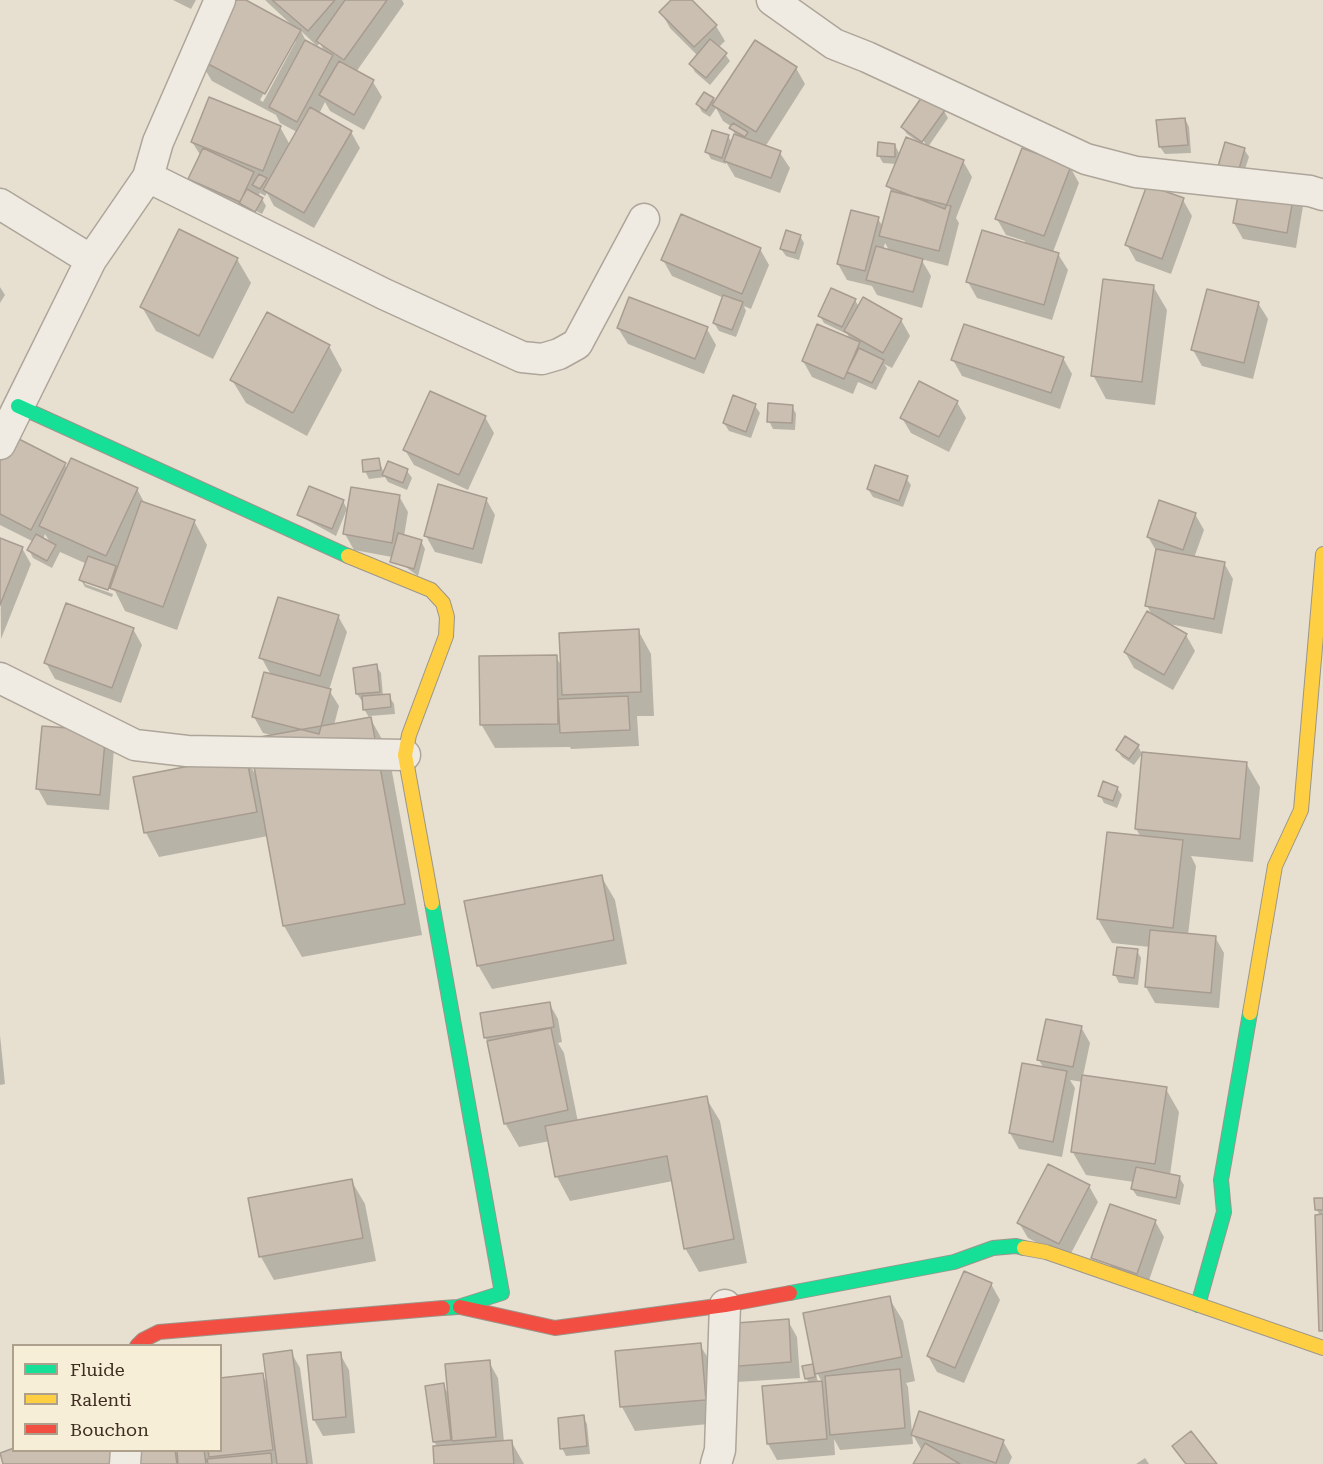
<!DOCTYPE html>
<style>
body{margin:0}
#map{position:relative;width:1323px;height:1464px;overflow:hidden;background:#e7e0d1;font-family:"Roboto Serif",serif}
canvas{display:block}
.legend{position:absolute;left:12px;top:1344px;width:210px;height:108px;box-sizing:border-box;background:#f7eed8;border:2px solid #ada18e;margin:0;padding:8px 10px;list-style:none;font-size:18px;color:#3d2e20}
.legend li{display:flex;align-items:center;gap:12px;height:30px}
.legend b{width:30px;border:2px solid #ada18e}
</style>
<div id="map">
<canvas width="1323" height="1464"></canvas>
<ul class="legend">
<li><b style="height:8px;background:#16e098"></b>Fluide</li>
<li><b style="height:8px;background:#ffcf43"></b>Ralenti</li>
<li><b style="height:8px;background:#f24e42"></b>Bouchon</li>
</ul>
</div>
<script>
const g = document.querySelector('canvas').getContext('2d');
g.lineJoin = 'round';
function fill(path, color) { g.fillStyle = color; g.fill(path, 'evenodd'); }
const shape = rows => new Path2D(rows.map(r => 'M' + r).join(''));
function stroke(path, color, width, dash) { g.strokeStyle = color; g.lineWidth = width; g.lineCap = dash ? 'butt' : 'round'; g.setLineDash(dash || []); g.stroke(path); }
fill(shape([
 [173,0,196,0,191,9],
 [243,0,295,28,265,0,402,0,404,4,356,72,373,82,382,97,364,130,330,111,325,102,319,114,351,132,360,148,314,228,274,206,267,193,265,196,260,193,258,197,262,199,266,206,262,214,252,209,252,212,199,194,190,178,201,156,192,142,280,127,290,145,297,132,280,123,276,115,212,81,198,58],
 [301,31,317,46,320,43,325,53,307,43],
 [293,41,296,41,263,102,260,100],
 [673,0,690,0,716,26,725,41,718,48,725,54,730,61,710,85,695,72,691,65,698,56,670,28,661,12],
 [796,68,805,84,765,147,780,153,790,168,780,193,735,177,726,162,726,164,711,159,707,152,728,136,732,143,735,135,732,127,723,121,716,108,710,117,702,112,698,105,713,99,715,103],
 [944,111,948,118,928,147,963,161,972,177,956,218,959,223,948,266,921,259,931,276,922,308,877,295,872,286,847,280,838,264,878,219,883,227,892,193,888,185,896,164,883,163,879,156,895,145,900,155,917,141,907,134,902,127],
 [920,135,926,145,923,145,917,136],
 [885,243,890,252,883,250],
 [1185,119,1189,127,1191,153,1165,154,1160,147,1158,121],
 [1244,149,1249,157,1243,175,1304,200,1296,248,1243,239,1234,223,1240,190,1221,184],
 [1070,167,1079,183,1053,252,1058,254,1068,270,1052,320,977,298,968,282,1024,244,1025,241,1006,235,997,219],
 [1183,200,1192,216,1171,274,1136,261,1127,245],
 [800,236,804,243,799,260,786,256,781,249],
 [760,249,769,265,751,309,744,306,746,311,736,337,719,331,714,323,724,298,672,276,663,260],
 [237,259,251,283,213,359,156,331,142,307],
 [1153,286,1167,310,1155,405,1106,399,1093,375],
 [0,287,5,295,0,303],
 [855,300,859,307,901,320,910,336,892,368,884,364,887,368,876,390,858,382,853,394,812,377,803,361,850,339,847,334,824,323,820,316],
 [1258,303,1268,319,1253,379,1202,366,1193,350],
 [618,328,707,329,716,345,704,374,628,344],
 [329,346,342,370,307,436,246,403,232,380],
 [1063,358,1072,374,1060,409,962,376,953,360],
 [957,402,966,418,949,452,911,433,902,418],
 [755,406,760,413,751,438,729,431,724,423],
 [792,406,796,414,795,430,773,429,769,421],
 [485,417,494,433,468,490,414,465,405,450],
 [379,460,384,474,389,463,407,471,412,478,407,490,388,482,385,477,369,479,365,471],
 [0,464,64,464,67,469,137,489,145,504,194,521,207,545,177,630,125,611,115,591,85,580,85,584,113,594,112,597,85,587,81,580,87,564,60,552,52,568,33,558,29,550,34,542,0,525],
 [45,534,51,544,43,539],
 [906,478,911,485,903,507,873,497,868,489],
 [399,496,408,512,404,536,421,541,425,549,418,576,392,557,354,550,345,534],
 [486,499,495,515,482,564,435,552,426,536],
 [343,501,347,509,336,536,298,515],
 [1195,514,1204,530,1194,558,1224,563,1233,579,1222,634,1169,624,1186,635,1195,651,1173,690,1134,668,1125,652,1153,616,1147,606,1157,552,1148,537],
 [0,539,22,548,31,564,1,639],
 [338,616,347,632,329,690,339,706,334,725,370,719,364,709,364,701,362,701,357,694,376,666,381,673,383,696,389,696,394,704,395,714,369,716,388,750,422,935,302,957,284,926,268,836,159,857,146,833,134,778,245,757,257,777,275,736,263,733,254,717,271,675,261,657],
 [133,629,142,645,121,703,55,679,46,663],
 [638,630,651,654,654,716,637,716,639,746,571,749,570,747,495,748,481,724,556,657,562,667],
 [43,727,114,749,109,810,47,805,38,789],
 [1138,746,1142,754,1134,765,1122,757,1117,750],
 [1246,763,1260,787,1253,862,1191,856,1196,866,1188,935,1215,937,1224,953,1219,1008,1155,1003,1146,987,1150,947,1112,943,1098,919,1141,837,1136,829],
 [1117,788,1122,795,1117,808,1104,803,1100,795],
 [601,876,615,900,627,964,492,989,478,965],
 [1137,951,1141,958,1138,985,1119,983,1115,975],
 [549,1003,558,1019,562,1042,558,1043,564,1053,578,1122,706,1098,720,1121,747,1263,699,1272,685,1248,673,1181,570,1201,557,1177,550,1141,519,1147,505,1123,489,1044,485,1037],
 [1081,1027,1090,1043,1083,1076,1166,1089,1179,1112,1170,1175,1179,1177,1184,1185,1180,1205,1137,1196,1132,1189,1134,1182,1086,1175,1072,1151,1083,1082,1070,1080,1075,1088,1062,1157,1019,1149,1010,1133,1044,1069,1039,1060],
 [0,1035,5,1084,0,1085],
 [351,1180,365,1204,376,1261,274,1280,261,1257],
 [1089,1186,1098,1202,1068,1259,1028,1238,1019,1223],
 [1323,1199,1323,1334,1320,1216,1317,1210],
 [1155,1221,1164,1237,1146,1289,1102,1274],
 [991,1284,1000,1300,964,1383,937,1372,928,1356],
 [889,1298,903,1321,915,1381,906,1383,908,1387,913,1444,840,1450,834,1439,835,1455,777,1460,768,1444,763,1387,809,1383,806,1378,812,1365,816,1372],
 [816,1373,817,1373,822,1382,818,1383],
 [788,1321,797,1337,800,1378,737,1382,728,1366],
 [700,1345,714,1368,719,1423,635,1431,622,1407],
 [291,1352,300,1368,313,1464,134,1464,132,1450,220,1450,262,1375,268,1384],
 [340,1354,349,1370,355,1433,323,1436,314,1420,308,1356],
 [489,1362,498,1378,504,1442,511,1441,524,1464,436,1464,438,1447,434,1442,443,1385,450,1397],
 [583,1417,587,1424,590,1454,566,1456,562,1448],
 [913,1435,1003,1441,1012,1457,1009,1464,915,1464,922,1451],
 [1145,1458,1149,1464,1136,1464]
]), '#0003');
const building = shape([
 [228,0,246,0,301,30,265,94,197,58,228,0],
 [272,0,335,0,308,31,272,0],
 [345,0,387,0,344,60,316,41,345,0],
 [671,0,692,0,717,25,694,47,659,12,671,0],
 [710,39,727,53,706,78,689,64,710,39],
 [305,40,333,55,297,122,269,107,305,40],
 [755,40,797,67,756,132,712,105,755,40],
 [339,61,374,80,354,115,319,95,339,61],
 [704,92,714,98,706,111,696,104,704,92],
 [924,94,945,110,922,142,901,127,924,94],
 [209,97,281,126,263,171,191,142,209,97],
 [310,107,352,131,304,213,263,190,310,107],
 [1185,118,1188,145,1159,147,1156,120,1185,118],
 [733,123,748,132,745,137,729,128,733,123],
 [712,130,729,135,722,158,705,152,712,130],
 [734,134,781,151,771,178,724,161,734,134],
 [906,137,964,160,945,209,886,186,906,137],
 [878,142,895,144,895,157,877,156,878,142],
 [1225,142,1245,148,1235,183,1215,177,1225,142],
 [203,148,254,172,240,202,188,179,203,148],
 [1022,148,1071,166,1044,236,995,219,1022,148],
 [1242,173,1296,183,1287,233,1233,223,1242,173],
 [259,174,267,178,260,189,252,185,259,174],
 [1147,185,1184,198,1162,259,1125,245,1147,185],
 [247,189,263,198,255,212,239,203,247,189],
 [891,191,951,206,939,251,879,236,891,191],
 [851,210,879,217,865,271,837,264,851,210],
 [681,214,761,248,742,294,661,260,681,214],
 [179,229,238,258,199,336,140,307,179,229],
 [786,230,801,235,795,253,780,249,786,230],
 [982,230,1059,253,1044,305,966,282,982,230],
 [876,246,923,259,913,292,866,280,876,246],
 [1103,279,1154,285,1142,382,1091,376,1103,279],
 [831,288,856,299,842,327,818,316,831,288],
 [1207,289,1259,302,1244,363,1191,350,1207,289],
 [723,295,743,302,732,330,713,323,723,295],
 [629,297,708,327,695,359,617,328,629,297],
 [863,297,902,319,883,353,844,331,863,297],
 [267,312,330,345,293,413,230,380,267,312],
 [817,324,860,342,844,379,802,361,817,324],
 [964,324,1064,357,1051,393,951,360,964,324],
 [859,348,884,360,872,383,847,372,859,348],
 [919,381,958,401,939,437,900,418,919,381],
 [430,391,486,416,459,475,403,450,430,391],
 [733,395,756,404,746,432,723,423,733,395],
 [768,403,793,405,792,423,767,422,768,403],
 [13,436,66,463,31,530,0,514,0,461,13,436],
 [71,458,138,488,106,556,39,526,71,458],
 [379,458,381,470,363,472,362,460,379,458],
 [388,461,408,469,403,483,382,475,388,461],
 [875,465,908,476,899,501,867,489,875,465],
 [438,484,487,498,473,549,424,536,438,484],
 [309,486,344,500,332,529,297,515,309,486],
 [351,487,400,495,392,543,343,534,351,487],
 [1159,500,1196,513,1183,550,1147,537,1159,500],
 [141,501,195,520,163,607,110,588,141,501],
 [398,533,422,540,414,569,390,562,398,533],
 [36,534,56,545,47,561,27,550,36,534],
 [0,538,23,547,0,605,0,538],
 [1156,549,1225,562,1214,619,1145,606,1156,549],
 [88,556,116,566,108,590,79,580,88,556],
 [278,597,339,615,320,676,259,658,278,597],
 [66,603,134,628,112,688,44,663,66,603],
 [1147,611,1187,634,1164,675,1124,652,1147,611],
 [639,629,641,692,562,695,559,633,639,629],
 [557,655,558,724,480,725,479,656,557,655],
 [377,664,380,692,356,694,353,668,377,664],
 [264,672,331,689,319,734,252,717,264,672],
 [390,694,391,707,363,710,362,696,390,694],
 [628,696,630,730,560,733,558,699,628,696],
 [371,717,405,904,283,926,249,739,371,717],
 [42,726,106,731,100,795,36,789,42,726],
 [1125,736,1139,745,1129,759,1116,750,1125,736],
 [1142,752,1247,762,1240,839,1135,829,1142,752],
 [246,755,257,812,144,833,133,777,246,755],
 [1103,781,1118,787,1113,801,1098,796,1103,781],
 [1107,832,1183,840,1173,928,1097,919,1107,832],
 [602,875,614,940,477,966,464,901,602,875],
 [1150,930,1216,936,1211,993,1145,987,1150,930],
 [1117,947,1138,949,1134,978,1113,975,1117,947],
 [550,1002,554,1027,484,1038,480,1013,550,1002],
 [1046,1019,1082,1026,1073,1067,1037,1060,1046,1019],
 [551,1028,568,1110,504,1124,487,1041,551,1028],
 [1022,1063,1067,1071,1053,1142,1009,1133,1022,1063],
 [1082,1075,1167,1087,1155,1164,1071,1152,1082,1075],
 [707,1096,734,1239,684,1249,667,1156,555,1177,545,1126,707,1096],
 [1048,1164,1090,1185,1059,1244,1017,1223,1048,1164],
 [1136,1167,1180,1176,1176,1198,1131,1189,1136,1167],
 [352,1179,363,1238,259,1257,248,1198,352,1179],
 [1314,1198,1323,1198,1323,1210,1315,1210,1314,1198],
 [1110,1204,1156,1220,1137,1274,1091,1258,1110,1204],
 [1323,1214,1323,1331,1319,1331,1315,1215,1323,1214],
 [964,1271,992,1283,955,1368,927,1356,964,1271],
 [890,1296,902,1357,815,1374,803,1313,890,1296],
 [789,1319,791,1362,726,1367,723,1324,789,1319],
 [701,1343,706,1400,620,1407,615,1351,701,1343],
 [292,1350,307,1464,277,1464,263,1354,292,1350],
 [341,1352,346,1417,313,1420,307,1355,341,1352],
 [490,1360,496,1437,452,1441,445,1364,490,1360],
 [813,1364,815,1377,805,1379,802,1366,813,1364],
 [900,1369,905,1428,830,1435,825,1376,900,1369],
 [263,1373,273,1450,209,1457,208,1450,220,1450,220,1378,263,1373],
 [822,1381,827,1439,767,1444,762,1386,822,1381],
 [444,1383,451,1440,433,1442,425,1386,444,1383],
 [919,1411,1004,1440,996,1463,911,1435,919,1411],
 [584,1415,587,1446,560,1449,558,1418,584,1415],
 [1191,1431,1217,1464,1186,1464,1172,1446,1191,1431],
 [512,1440,514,1464,434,1464,433,1446,512,1440],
 [925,1443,960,1464,913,1464,925,1443],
 [14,1448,14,1450,119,1450,124,1464,3,1464,0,1453,14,1448],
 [131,1450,175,1450,177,1464,133,1464,131,1450],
 [177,1450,204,1450,206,1464,178,1464,177,1450],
 [271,1453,272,1464,208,1464,207,1459,271,1453]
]);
fill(building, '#cbbfb2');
stroke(building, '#a89c90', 1.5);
const street = shape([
 [772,0,834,44,867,57,1086,159,1136,172,1310,191,1323,195],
 [148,177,384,294,522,357,542,359,559,354,577,344,644,219],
 [0,204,91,260],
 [0,444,91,260,148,177,158,142,220,0],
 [0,678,135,745,187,751,405,755],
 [125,1464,126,1450],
 [716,1464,720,1450,725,1305]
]);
const fast = shape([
 [18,406,348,556],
 [432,903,502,1293,458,1307,443,1308],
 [790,1293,954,1262,993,1248,1016,1246,1024,1248],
 [1198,1305,1224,1212,1221,1180,1250,1013]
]);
const slow = shape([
 [348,556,431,590,443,603,447,617,446,636,409,735,405,755,432,903],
 [1250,1013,1275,866,1301,810,1323,554],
 [1024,1248,1046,1252,1323,1348]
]);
const jam = shape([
 [460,1307,555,1328,725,1305,790,1293],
 [137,1346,143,1340,159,1332,443,1308]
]);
stroke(street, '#ada599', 33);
stroke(fast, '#9c958a', 16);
stroke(slow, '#9c958a', 16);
stroke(jam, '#9c958a', 16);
stroke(street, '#efebe3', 30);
stroke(fast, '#16e098', 14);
stroke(slow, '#ffcf43', 14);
stroke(jam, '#f24e42', 14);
</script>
